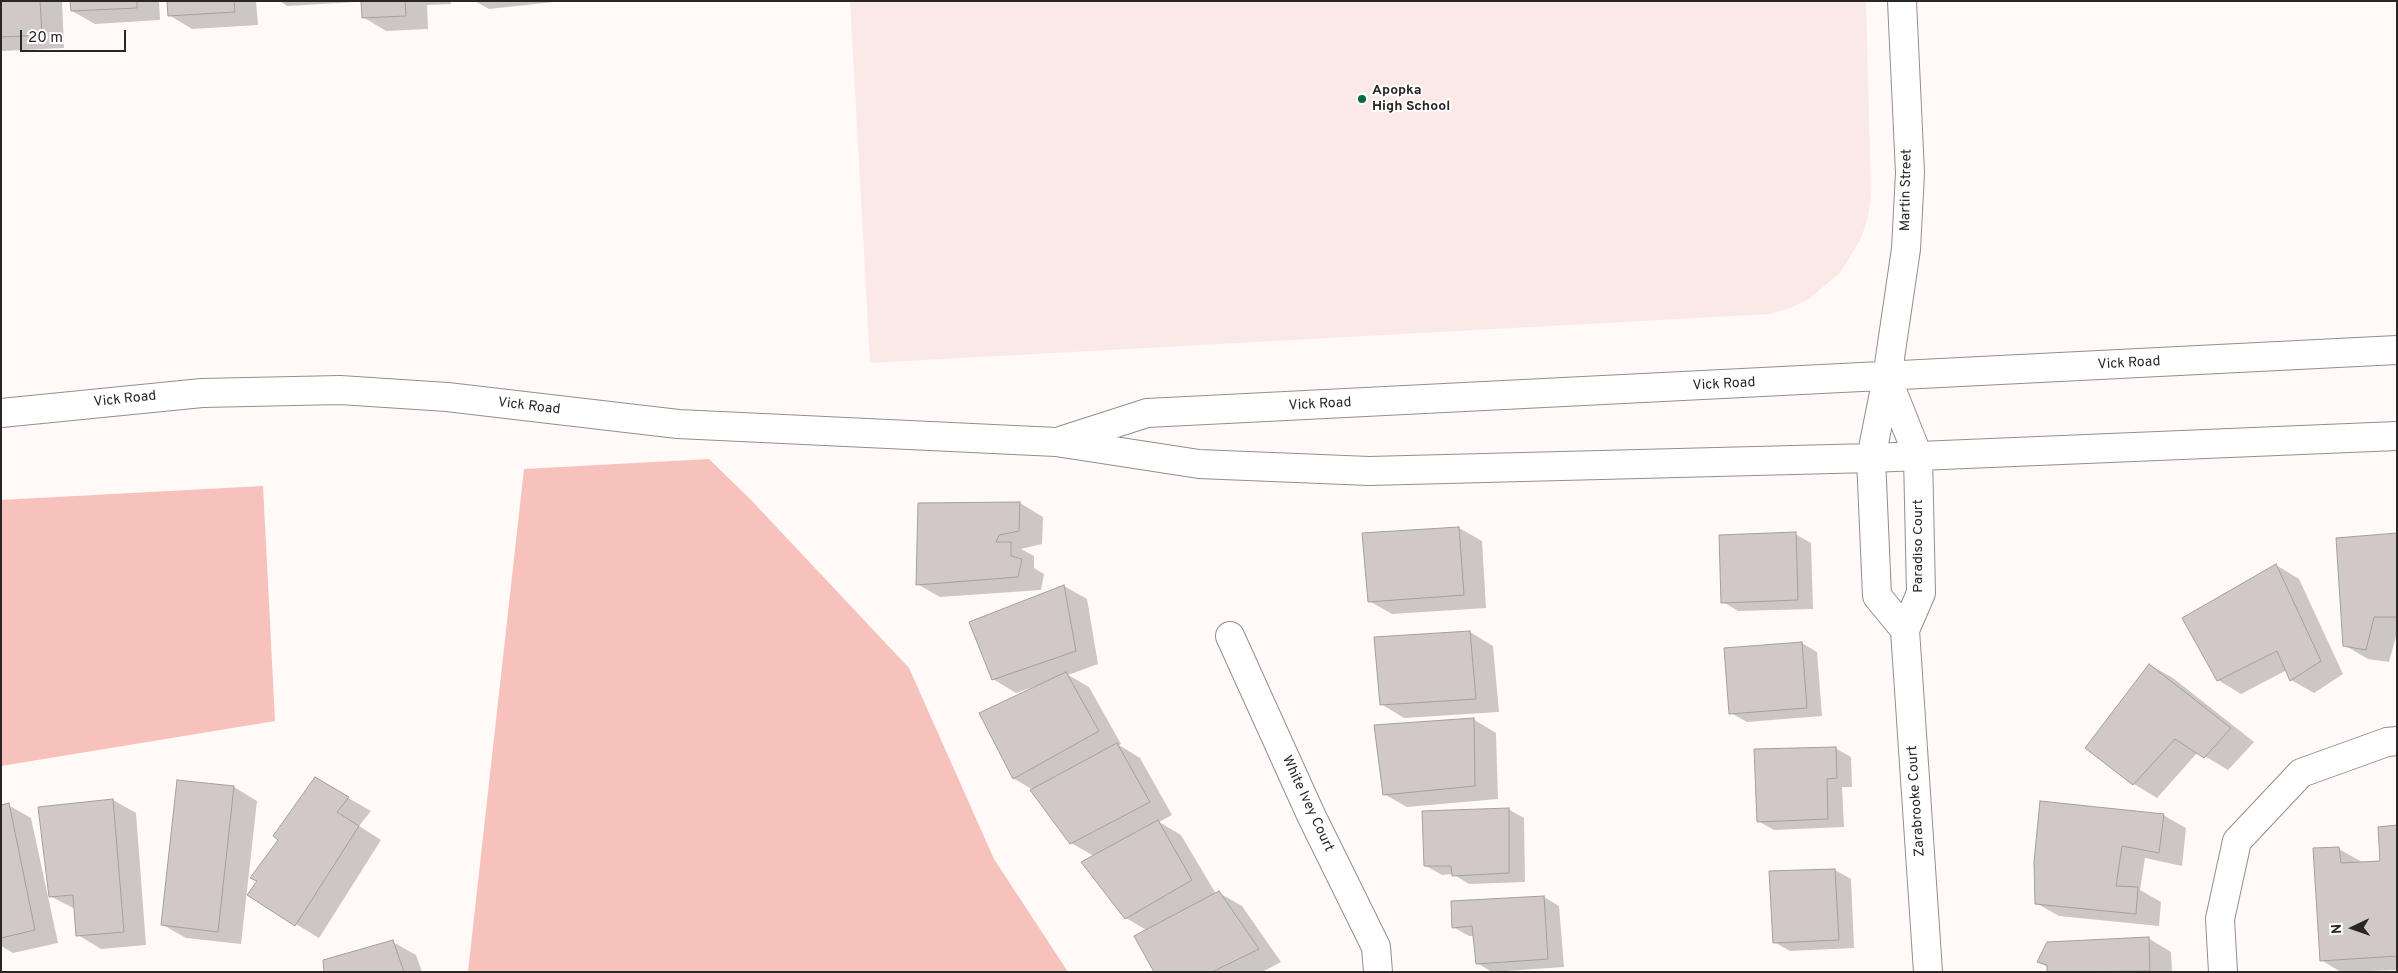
<!DOCTYPE html>
<style>
body{margin:0}
#map{position:relative;width:2398px;height:973px;overflow:hidden;background:#fff9f8;font-family:Overpass,sans-serif}
canvas{display:block}
.frame{position:absolute;inset:0;border:2px solid #292625;pointer-events:none}
.north{position:absolute;left:2328px;top:903px;width:50px;height:50px;-webkit-text-stroke:4px #fff;paint-order:stroke;rotate:267deg;font-size:14px;font-weight:700;line-height:20px;text-align:center;color:#292625}
.north::after{content:'';display:block;margin:auto;width:18px;height:22px;background:#292625;clip-path:polygon(50% 0,100% 100%,50% 72%,0 100%)}
.scale{position:absolute;left:20px;top:30px;width:106px;height:22px;box-sizing:border-box;border:2px solid #292625;border-top:0;padding-left:6px;font-size:15px;line-height:18px;white-space:nowrap;color:#292625;-webkit-text-stroke:4px #fff;paint-order:stroke}
</style>
<div id="map">
<canvas width="2398" height="973"></canvas>
<div class="frame"></div>
<div class="north">N</div>
<div class="scale">20 m</div>
</div>
<script>
const g = document.querySelector('canvas').getContext('2d');
g.lineJoin = 'round';
function fill(path, color) { g.fillStyle = color; g.fill(path, 'evenodd'); }
const shape = rows => new Path2D(rows.map(r => 'M' + r).join(''));
function stroke(path, color, width, dash) { g.strokeStyle = color; g.lineWidth = width; g.lineCap = dash ? 'butt' : 'round'; g.setLineDash(dash || []); g.stroke(path); }
function label(font, color, halo, rows, align = 'center') {
  g.font = font + ' Overpass,sans-serif'; g.lineWidth = 4; g.setLineDash([]); g.textBaseline = 'middle'; g.strokeStyle = halo; g.fillStyle = color; for (const [text, x, y, turn = 0] of rows) {
    g.save(); g.translate(x, y); g.rotate((+turn || 0) * Math.PI / 180); g.textAlign = isNaN(turn) ? turn : align; if (halo) g.strokeText(text, 0, 0); g.fillText(text, 0, 0); g.restore();
  }
}
fill(shape([
 [850,1,1866,1,1871,196,1868,216,1862,236,1841,272,1809,299,1790,308,1770,314,870,363]
]), '#fbe9e7');
fill(shape([
 [709,459,751,500,909,668,994,859,1068,972,468,972,524,469],
 [263,486,275,721,1,766,1,500]
]), '#f7c2bb');
fill(shape([
 [1,1,62,1,64,48,1,51],
 [72,1,159,1,160,20,95,24,72,11],
 [168,1,256,1,258,25,192,29,169,15],
 [280,1,355,1,356,2,287,6],
 [362,1,450,1,451,4,427,5,428,29,386,31,363,17],
 [475,1,554,1,554,2,489,9],
 [1020,503,1043,517,1042,544,1021,549,1034,556,1034,568,1044,574,1041,590,940,597,917,584,919,505],
 [1459,528,1482,541,1486,608,1392,614,1369,601],
 [1795,534,1811,543,1813,609,1738,611,1723,602],
 [2397,534,2397,633,2389,662,2368,659,2344,645],
 [2276,565,2299,579,2343,674,2314,693,2291,680,2287,670,2241,694,2218,680],
 [1064,586,1087,599,1098,664,1068,675,1089,687,1121,744,1119,745,1140,758,1172,815,1159,822,1181,835,1216,894,1219,893,1242,906,1281,962,1262,972,1155,972,1148,931,1126,918,1094,856,1071,843,1033,790,1013,778,1036,688,1036,686,1016,693,993,679,970,623],
 [1470,632,1493,646,1499,712,1404,718,1381,704],
 [1802,643,1817,652,1822,716,1747,722,1731,713],
 [2150,665,2173,678,2254,742,2228,770,2198,752,2157,798,2134,784,2086,747],
 [1473,719,1496,733,1498,799,1407,807,1384,794],
 [1835,748,1851,757,1852,787,1842,787,1844,827,1774,830,1758,821],
 [315,779,371,811,359,826,381,840,319,938,248,895,258,881],
 [234,787,257,801,241,944,186,938,163,925],
 [113,800,136,813,146,945,101,949,78,935,75,909,50,896],
 [8,805,31,818,58,943,13,953,1,946,1,806],
 [1508,809,1524,818,1525,882,1469,884,1453,874,1442,875,1426,866],
 [2163,815,2186,828,2182,866,2145,858,2140,890,2161,902,2159,926,2059,916,2036,903],
 [2397,827,2397,970,2341,972,2321,960,2339,849,2362,862,2382,862],
 [1835,870,1851,879,1854,948,1790,951,1774,942,1771,872],
 [1544,897,1559,906,1564,967,1492,972,1477,963,1474,936,1469,936,1453,927],
 [2148,938,2171,952,2172,972,2049,972,2048,967,2038,962],
 [393,942,416,955,422,972,326,972]
]), '#0003');
const building = shape([
 [1,1,40,1,42,35,1,37,1,1],
 [70,1,137,1,137,8,71,11,70,1],
 [167,1,234,1,235,12,168,16,167,1],
 [361,1,405,1,406,16,362,18,361,1],
 [1020,502,1019,531,999,535,996,542,1011,542,1011,556,1022,559,1018,577,916,585,918,503,1020,502],
 [1459,527,1464,595,1368,602,1362,533,1459,527],
 [1796,532,1798,600,1721,603,1719,535,1796,532],
 [2397,533,2397,621,2396,617,2374,617,2366,650,2343,646,2336,538,2397,533],
 [2276,564,2321,661,2290,681,2277,651,2217,681,2182,618,2276,564],
 [1064,585,1076,651,992,680,969,622,1064,585],
 [1470,631,1476,699,1380,705,1374,637,1470,631],
 [1802,642,1807,708,1729,714,1724,648,1802,642],
 [2149,664,2231,728,2204,758,2175,739,2133,785,2085,748,2149,664],
 [1066,672,1099,731,1013,779,979,713,1066,672],
 [1474,718,1475,786,1383,795,1374,725,1474,718],
 [1117,743,1150,802,1070,844,1030,790,1117,743],
 [1836,747,1837,778,1827,779,1828,819,1757,822,1754,749,1836,747],
 [315,777,349,797,337,812,359,826,295,926,247,895,257,881,250,878,278,840,273,836,315,777],
 [177,780,234,786,218,932,161,925,177,780],
 [113,799,124,932,76,936,73,895,49,897,38,807,113,799],
 [2040,801,2164,814,2159,853,2122,846,2116,886,2138,887,2136,914,2035,904,2034,862,2040,801],
 [9,803,35,930,1,938,1,805,9,803],
 [1509,808,1509,873,1452,876,1451,866,1424,866,1422,811,1509,808],
 [1158,820,1192,880,1125,919,1081,862,1158,820],
 [2397,825,2397,956,2320,961,2313,848,2339,847,2341,863,2380,861,2378,827,2397,825],
 [1835,869,1839,940,1773,943,1769,871,1835,869],
 [1219,891,1259,949,1212,972,1154,972,1134,936,1219,891],
 [1544,896,1548,959,1476,964,1472,926,1452,928,1451,901,1544,896],
 [2149,937,2150,971,2047,972,2047,965,2037,962,2047,942,2149,937],
 [393,940,404,972,324,972,323,960,393,940]
]);
fill(building, '#d1c9c7');
stroke(building, '#a69e9c', 1);
const minor = shape([
 [1902,1,1910,173,1906,249,1887,378,1871,458,1877,596,1905,630],
 [1887,378,1918,456,1921,593,1905,630,1928,972],
 [1,413,202,393,340,390,447,397,678,424,1056,442,1199,464,1369,471,1871,458,2397,436],
 [1063,440,1147,413,2397,350],
 [1230,636,1311,815,1376,947,1378,972],
 [2223,972,2220,919,2237,841,2301,773,2387,742,2397,741]
]);
stroke(minor, '#958d8c', 30);
stroke(minor, '#fff', 28);
for (const [x, y, r, color] of [
 [1362,99,5,"#006a41"]
]) { const dot = new Path2D(); dot.arc(x, y, r, 0, 2 * Math.PI); g.fillStyle = color; g.fill(dot); stroke(dot, '#fff', 2); }
label('bold 14px', '#292625', '#fff', [
 ["Apopka",1372,91],
 ["High School",1372,107]
], 'left');
label('14px', '#292625', '#fff', [
 ["Martin Street",1907,190,-89],
 ["Vick Road",2129,364,-3],
 ["Vick Road",1724,385,-3],
 ["Vick Road",125,400,-6],
 ["Vick Road",1320,405,-3],
 ["Vick Road",529,407,7],
 ["Paradiso Court",1919,546,-90],
 ["Zarabrooke Court",1917,801,-94],
 ["White Ivey Court",1307,804,65]
]);
</script>
